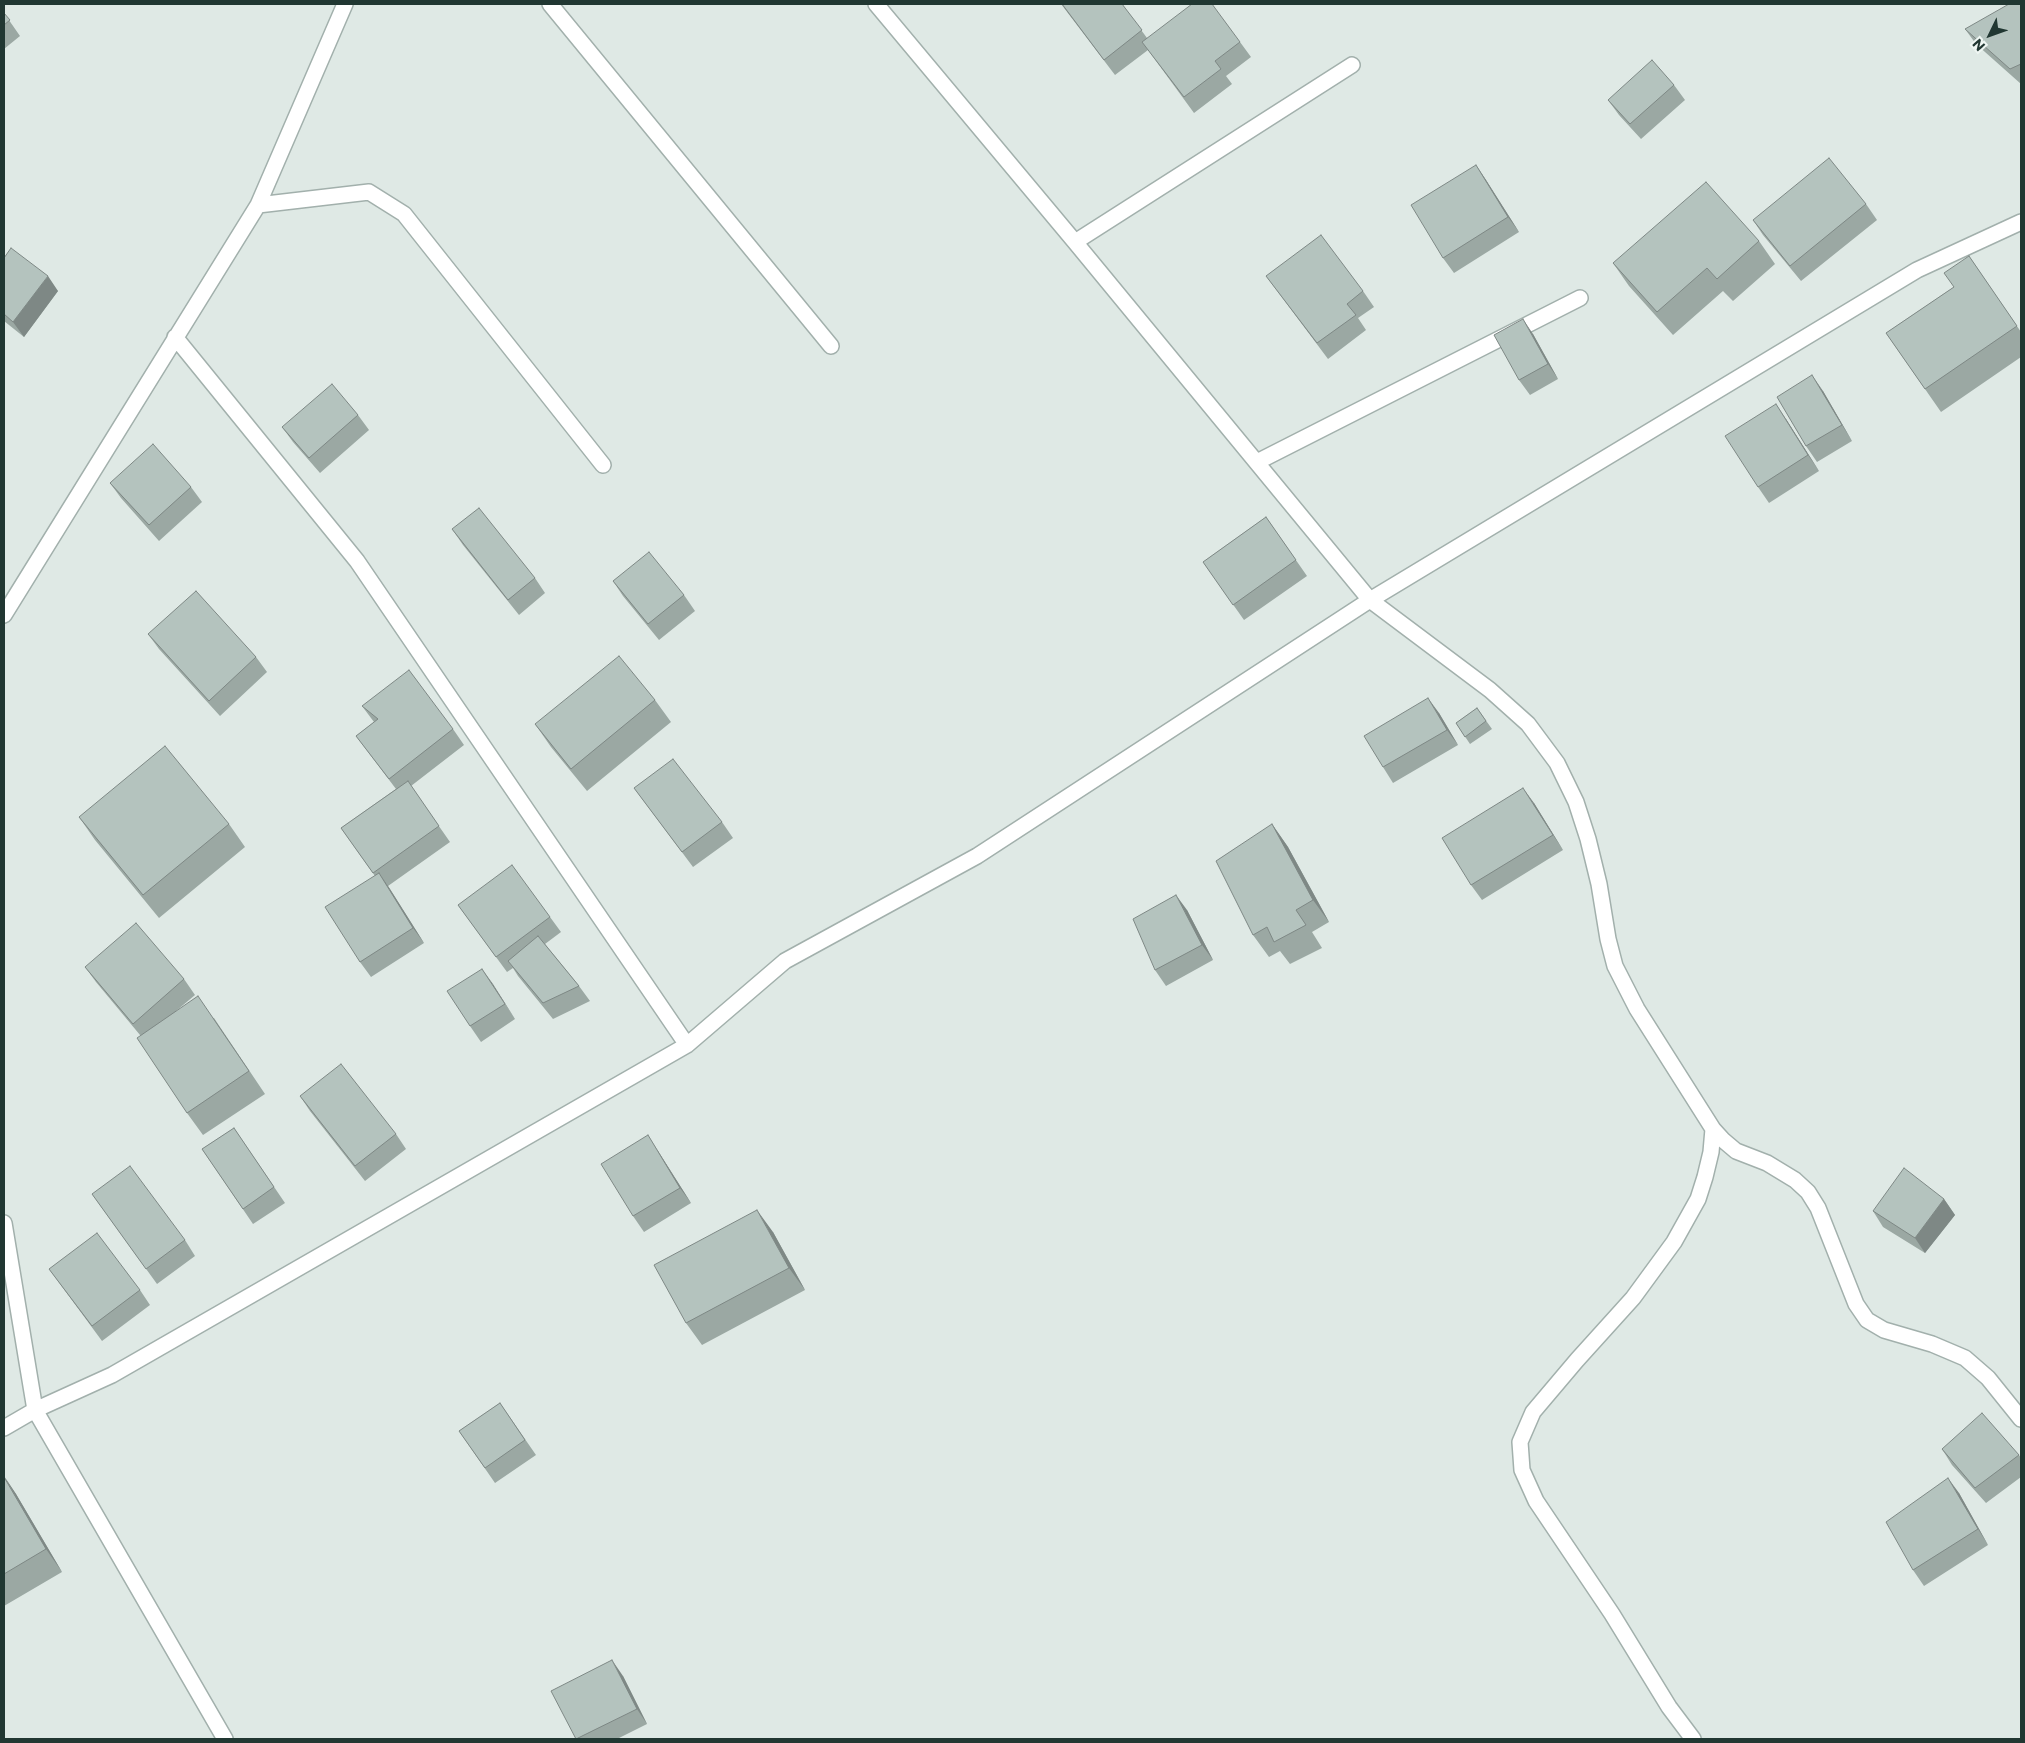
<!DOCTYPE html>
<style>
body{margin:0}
#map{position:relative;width:2025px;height:1743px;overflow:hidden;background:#dfe9e5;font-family:Commissioner,sans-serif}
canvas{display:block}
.frame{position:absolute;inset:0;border:5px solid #213732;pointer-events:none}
.north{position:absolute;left:1965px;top:10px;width:50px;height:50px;-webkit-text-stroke:4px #eff6f3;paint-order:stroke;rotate:228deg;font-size:14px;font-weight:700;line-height:20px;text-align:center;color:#213732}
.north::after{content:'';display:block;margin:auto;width:18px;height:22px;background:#213732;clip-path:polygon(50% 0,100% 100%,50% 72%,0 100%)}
</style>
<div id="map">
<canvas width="2025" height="1743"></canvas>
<div class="frame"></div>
<div class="north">N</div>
</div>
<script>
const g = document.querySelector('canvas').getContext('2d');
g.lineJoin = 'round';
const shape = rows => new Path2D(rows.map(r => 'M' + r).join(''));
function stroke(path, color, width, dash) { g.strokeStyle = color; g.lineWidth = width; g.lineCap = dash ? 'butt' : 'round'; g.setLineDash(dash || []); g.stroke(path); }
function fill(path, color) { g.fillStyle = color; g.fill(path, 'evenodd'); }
const minor = shape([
 [550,4,831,346],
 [876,4,1075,242,1370,600,1490,690,1528,724,1557,763,1576,802,1588,839,1599,884,1608,939,1615,966,1637,1009,1713,1129,1723,1140,1736,1151,1767,1163,1795,1180,1808,1192,1818,1208,1856,1304,1867,1320,1884,1330,1932,1344,1965,1358,1988,1378,2021,1419],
 [258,205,369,192,404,214,603,465],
 [1075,242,1352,65],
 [175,337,357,561,687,1045],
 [1257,462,1580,298],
 [4,615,258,205,345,4],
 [4,1223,35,1410,225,1739],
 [4,1428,35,1410,112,1375,687,1045,785,961,977,856,1370,600,1917,270,2021,222],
 [1693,1739,1669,1707,1612,1614,1536,1501,1522,1470,1520,1442,1533,1412,1577,1360,1633,1298,1674,1242,1698,1199,1705,1177,1711,1152,1713,1129]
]);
stroke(minor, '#a2b0ac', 18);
stroke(minor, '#fff', 15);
fill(shape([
 [1061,4,1122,4,1147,38,1240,42,1251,57,1226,76,1232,84,1194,113,1148,50,1115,75],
 [2021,4,2021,84,1976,44,1965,29],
 [4,13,20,36,4,49],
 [1674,85,1685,100,1641,139,1619,115,1608,100],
 [1476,165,1486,180,1519,232,1454,273,1443,258],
 [1866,204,1877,220,1801,281,1763,235,1753,220],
 [1759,241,1775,264,1733,301,1723,291,1673,335,1629,286,1613,263],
 [1969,256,2021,332,2021,357,1941,412,1886,333,1954,287],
 [4,258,58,291,24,337,4,321],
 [1266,276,1363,291,1374,307,1358,318,1366,330,1328,359],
 [1533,334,1558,379,1530,395,1519,380],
 [1823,391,1852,441,1817,462,1806,446],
 [358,415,369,430,320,473,293,442,282,427],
 [1786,419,1819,471,1769,503,1758,487],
 [110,483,191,487,202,502,159,541,121,498],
 [1266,517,1307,576,1244,620,1203,562],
 [452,529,535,578,545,593,519,615,463,545],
 [613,581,684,595,695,611,659,640,623,596],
 [148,634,256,657,267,672,220,716,159,649],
 [655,700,671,722,587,791,551,747,535,724],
 [362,706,453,729,464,745,411,786,450,842,388,886,424,943,371,977,360,962,375,876,341,828,396,789,356,736,374,722],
 [1477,708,1492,729,1470,744,1456,723],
 [1439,713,1458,745,1393,783,1383,767],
 [634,788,722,822,733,838,693,867],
 [1534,803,1563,850,1482,900,1471,885],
 [79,817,229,824,245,847,159,918,95,840],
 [1272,824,1288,847,1329,922,1312,932,1322,948,1290,964,1280,951,1269,957,1253,935],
 [458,905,550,917,561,932,545,944,579,986,590,1001,553,1019,518,976,513,968,507,972],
 [1187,910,1213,960,1166,986,1155,970],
 [85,967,184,979,195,995,176,1011,214,1018,265,1094,203,1135,187,1113,140,1035,96,982],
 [482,969,515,1019,481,1042,470,1026],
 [300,1096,396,1134,406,1149,365,1181,310,1111],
 [234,1128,285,1203,253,1224,202,1149],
 [658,1151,691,1203,644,1232,633,1216],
 [92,1194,185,1240,195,1256,157,1284],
 [1944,1199,1955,1215,1925,1253,1883,1227,1873,1211],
 [773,1232,805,1290,702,1345,686,1323],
 [49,1269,140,1290,150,1305,102,1341],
 [500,1403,536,1455,495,1483,459,1431],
 [1942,1449,2019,1455,2021,1458,2021,1477,1986,1503,1952,1465],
 [4,1476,16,1494,62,1572,4,1606],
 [1959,1493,1988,1545,1924,1586,1913,1570],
 [623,1676,647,1724,617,1739,576,1739]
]), '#9ba8a3');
fill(shape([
 [1476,165,1486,180,1519,232,1508,217],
 [48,276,58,291,24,337,13,322],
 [1523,319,1533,334,1558,379,1548,364],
 [1812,375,1823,391,1852,441,1842,425],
 [1776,404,1786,419,1819,471,1808,455],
 [1428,698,1439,713,1458,745,1447,730],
 [1523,788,1534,803,1563,850,1553,835],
 [1272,824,1288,847,1329,922,1313,900],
 [379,873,390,889,424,943,413,928],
 [1176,895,1187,910,1213,960,1202,945],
 [482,969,493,984,515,1019,505,1004],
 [648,1135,658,1151,691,1203,680,1188],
 [1944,1199,1955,1215,1925,1253,1915,1238],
 [757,1210,773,1232,805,1290,789,1268],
 [4,1476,16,1494,62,1572,46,1549],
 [1948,1478,1959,1493,1988,1545,1978,1529],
 [612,1660,623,1676,647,1724,637,1709]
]), '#7e8885');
const building = shape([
 [1062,4,1122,4,1142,30,1104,60,1062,4],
 [1192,4,1212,4,1240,42,1215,61,1221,69,1184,97,1142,42,1192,4],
 [2009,4,2021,4,2021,64,2010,69,1965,29,2009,4],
 [4,13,10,20,4,25,4,13],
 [1652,60,1674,85,1630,124,1608,100,1652,60],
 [1829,158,1866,204,1790,266,1753,220,1829,158],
 [1476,165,1508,217,1443,258,1411,205,1476,165],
 [1706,182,1759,241,1717,279,1707,268,1657,312,1613,263,1706,182],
 [1321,235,1363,291,1347,304,1356,315,1317,343,1266,276,1321,235],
 [11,248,48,276,13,322,4,314,4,258,11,248],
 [1969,256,2017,326,1925,389,1886,333,1954,287,1944,273,1969,256],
 [1523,319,1548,364,1519,380,1494,335,1523,319],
 [1812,375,1842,425,1806,446,1777,397,1812,375],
 [332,384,358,415,309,458,282,427,332,384],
 [1776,404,1808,455,1758,487,1725,436,1776,404],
 [153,444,191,487,149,525,110,483,153,444],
 [479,508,535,578,508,600,452,529,479,508],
 [1266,517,1296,560,1233,605,1203,562,1266,517],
 [649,552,684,595,648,624,613,581,649,552],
 [196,591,256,657,209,701,148,634,196,591],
 [619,656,655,700,571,769,535,724,619,656],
 [409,670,453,729,389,779,356,736,378,719,362,706,409,670],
 [1428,698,1447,730,1383,767,1364,736,1428,698],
 [1477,708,1486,721,1465,737,1456,723,1477,708],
 [165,746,229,824,143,895,79,817,165,746],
 [673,759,722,822,682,852,634,788,673,759],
 [408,781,439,826,373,873,341,828,408,781],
 [1523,788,1553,835,1471,885,1442,838,1523,788],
 [1272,824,1313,900,1296,910,1306,925,1274,942,1267,927,1253,935,1216,861,1272,824],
 [512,865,550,917,496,957,458,905,512,865],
 [379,873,413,928,360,962,325,907,379,873],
 [1176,895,1202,945,1155,970,1133,919,1176,895],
 [136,923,184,979,133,1024,85,967,136,923],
 [538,936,579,986,543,1003,508,961,538,936],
 [482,969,505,1004,470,1026,447,991,482,969],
 [198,996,249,1071,187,1113,137,1038,198,996],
 [341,1064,396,1134,355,1166,300,1096,341,1064],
 [234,1128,274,1187,243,1209,202,1149,234,1128],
 [648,1135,680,1188,633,1216,601,1164,648,1135],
 [130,1166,185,1240,146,1269,92,1194,130,1166],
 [1904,1168,1944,1199,1915,1238,1873,1211,1904,1168],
 [757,1210,789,1268,686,1323,654,1265,757,1210],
 [97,1233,140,1290,92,1326,49,1269,97,1233],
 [500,1403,525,1440,485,1468,459,1431,500,1403],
 [1982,1413,2019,1455,1975,1488,1942,1449,1982,1413],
 [4,1477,46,1549,4,1574,4,1477],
 [1948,1478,1978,1529,1913,1570,1886,1522,1948,1478],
 [612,1660,637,1709,576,1739,551,1691,612,1660]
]);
fill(building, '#b4c3be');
stroke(building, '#7e8885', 1);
</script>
